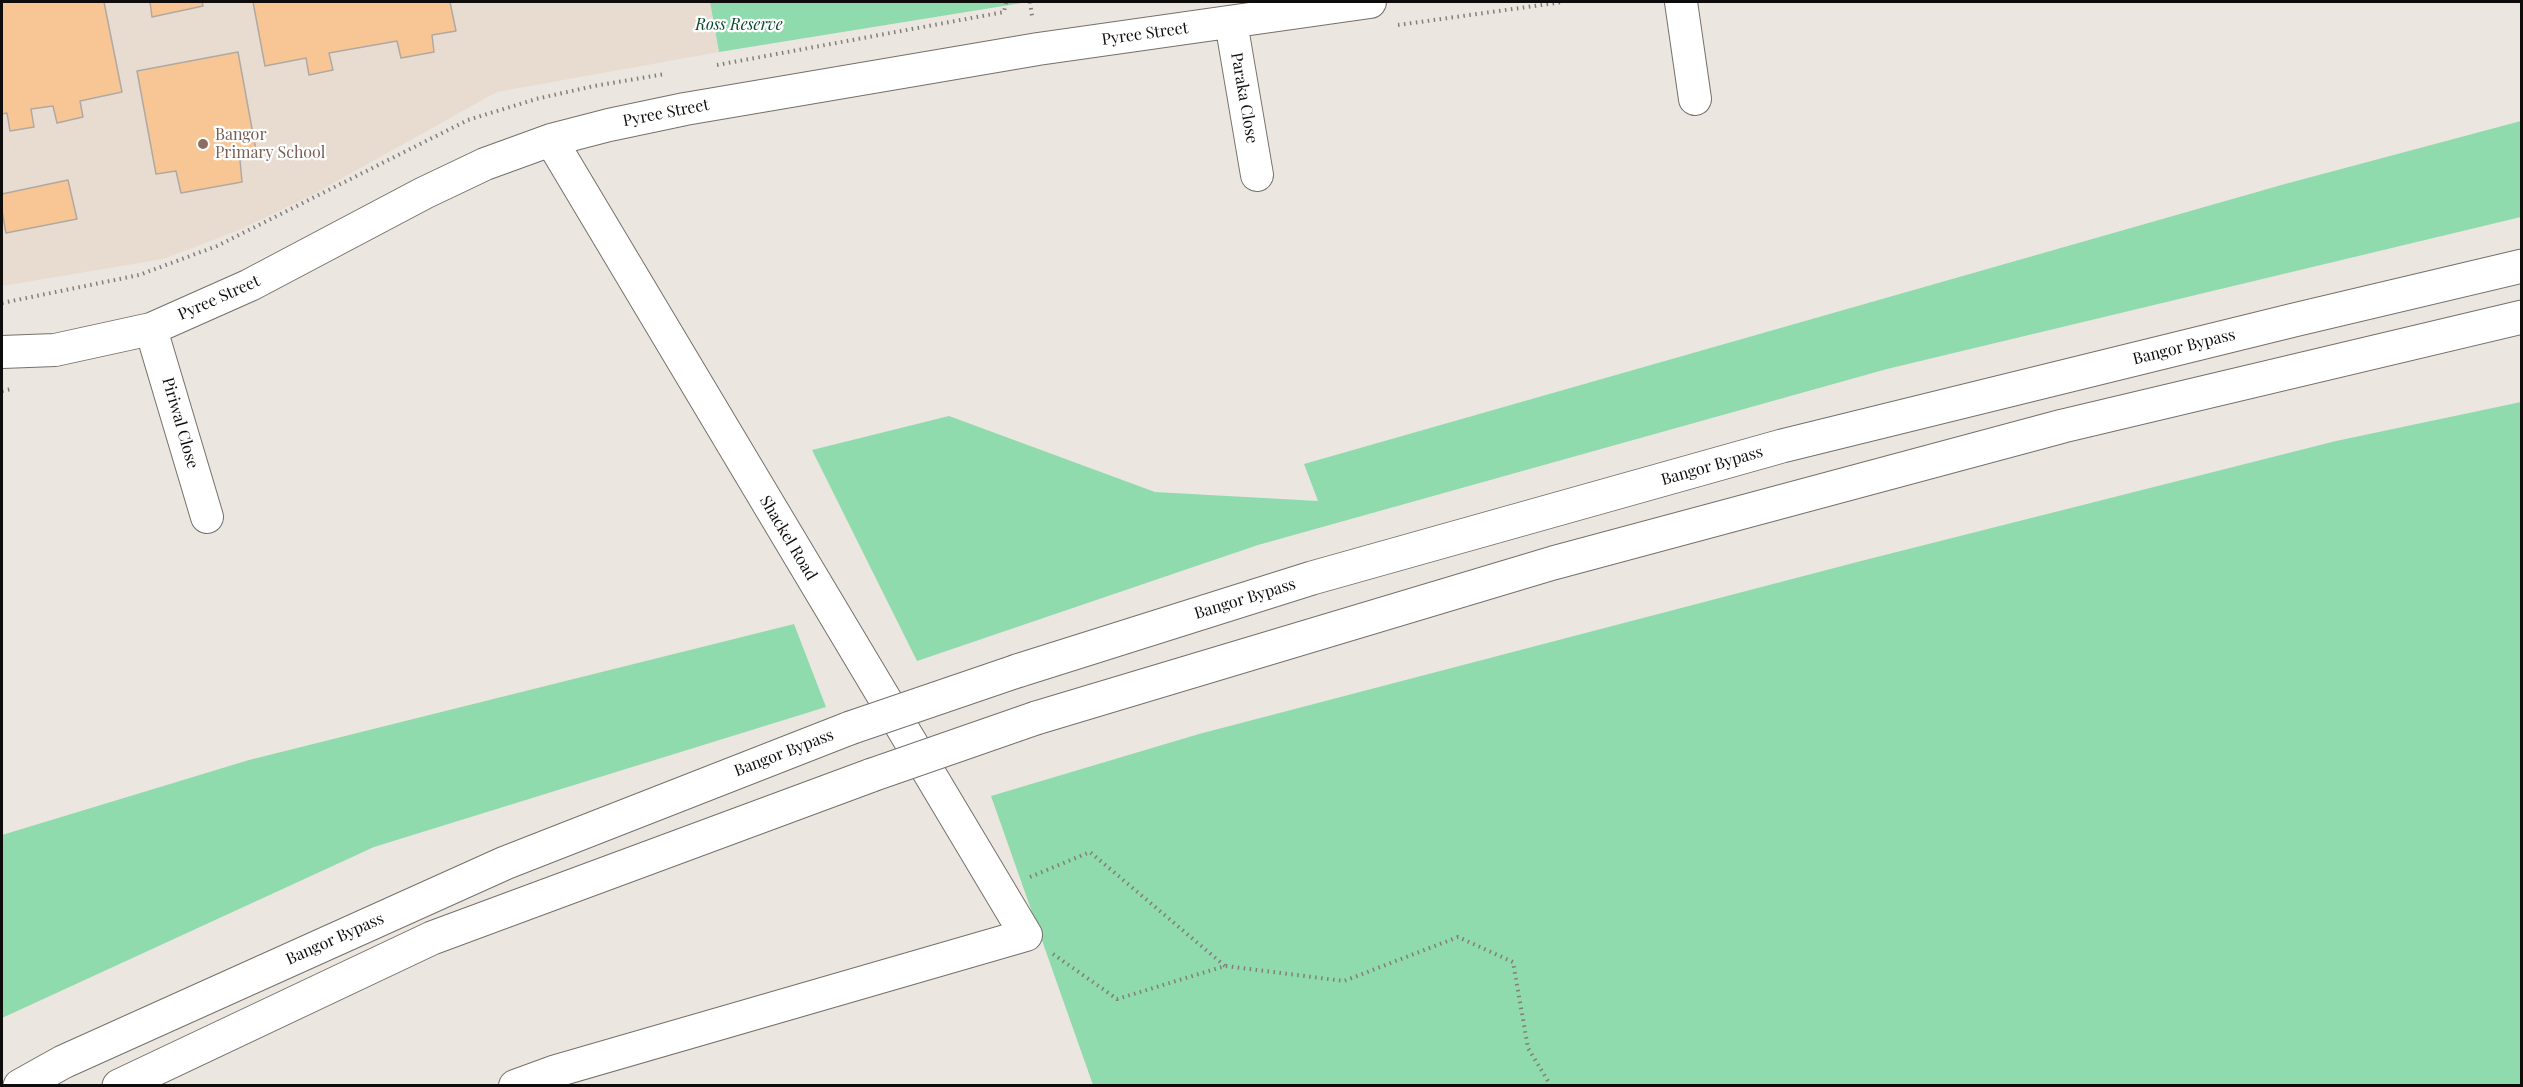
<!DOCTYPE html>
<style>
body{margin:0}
#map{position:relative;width:2523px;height:1087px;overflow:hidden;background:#ece6e0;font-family:"Playfair Display",serif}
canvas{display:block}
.frame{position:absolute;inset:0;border:3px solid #0f0d0b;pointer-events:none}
</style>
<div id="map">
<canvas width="2523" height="1087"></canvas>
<div class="frame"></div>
</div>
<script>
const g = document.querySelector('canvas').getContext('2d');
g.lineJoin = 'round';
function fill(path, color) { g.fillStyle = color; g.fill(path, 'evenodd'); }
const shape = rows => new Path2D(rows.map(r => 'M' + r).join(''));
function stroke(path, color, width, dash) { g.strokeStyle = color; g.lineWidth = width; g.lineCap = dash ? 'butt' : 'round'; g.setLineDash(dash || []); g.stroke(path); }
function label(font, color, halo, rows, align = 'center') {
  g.font = font + ' "Playfair Display",serif'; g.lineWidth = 4.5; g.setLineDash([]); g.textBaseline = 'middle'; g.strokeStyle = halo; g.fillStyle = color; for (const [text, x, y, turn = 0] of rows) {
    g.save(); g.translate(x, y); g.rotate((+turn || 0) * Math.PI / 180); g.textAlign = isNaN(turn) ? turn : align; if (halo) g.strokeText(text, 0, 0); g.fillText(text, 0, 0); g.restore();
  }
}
fill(shape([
 [2,2,710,2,719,52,497,92,312,195,237,231,163,259,2,286]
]), '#e8dcd0');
fill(shape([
 [710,2,1028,2,719,52],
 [2521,121,2521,217,1887,369,1258,545,917,661,812,450,949,416,1155,492,1318,501,1304,464,2285,184],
 [2521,402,2521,1085,1093,1085,991,796,1199,734,1861,561,2336,441],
 [794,624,826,707,374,847,2,1018,2,835,249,760]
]), '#8fdbad');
const building = shape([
 [2,2,104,2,122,92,80,101,83,117,57,123,53,106,31,109,34,127,10,131,7,113,2,114,2,2],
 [150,2,202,2,203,6,152,17,150,2],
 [253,2,450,2,456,31,432,35,434,52,401,58,397,41,329,53,333,70,309,75,306,58,265,66,253,2],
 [238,52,257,156,240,160,242,182,181,193,176,171,156,174,137,71,238,52],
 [68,180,77,219,6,233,2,211,2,194,68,180]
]);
fill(building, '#f8c695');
stroke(building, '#afa9a4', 1.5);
const minor = shape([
 [1681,2,1695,99],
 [1231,22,1257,175],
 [151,329,207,517],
 [2,352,55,350,151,329,250,285,424,193,485,164,551,140,609,125,685,109,1038,49,1370,2],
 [515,1086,556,1071,1026,935,551,140]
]);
const primary = shape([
 [1017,671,1312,578,1782,446,2294,320,2522,266],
 [1036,718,1553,563,2063,426,2522,317],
 [20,1086,63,1062,505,863,850,728],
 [119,1086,432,938,872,775]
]);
stroke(minor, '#76706b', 34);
stroke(primary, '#76706b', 35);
stroke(shape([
 [1030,2,1032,16],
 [1398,25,1563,2],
 [717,65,1004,12,1006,2],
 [2,303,139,275,217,246,468,120,536,99,594,86,665,74],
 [2,391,11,389],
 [1030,877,1090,852,1225,966],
 [1053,954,1117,999,1225,966,1344,981,1458,937,1513,962,1528,1048,1551,1086]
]), '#837e7a', 4, [1.5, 4.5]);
stroke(minor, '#fff', 32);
stroke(primary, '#fff', 33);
const primaryBridge = shape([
 [850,728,1017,671],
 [872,775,1036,718]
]);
stroke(primaryBridge, '#76706b', 35, []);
stroke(primaryBridge, '#fff', 33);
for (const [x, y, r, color] of [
 [203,144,6,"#8d6e63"]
]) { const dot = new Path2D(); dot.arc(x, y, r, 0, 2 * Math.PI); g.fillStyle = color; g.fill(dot); stroke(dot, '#fff', 2); }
label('italic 16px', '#074a2b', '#fff', [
 ["Ross Reserve",739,25]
]);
label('16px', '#0f0d0b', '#fff', [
 ["Pyree Street",1145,34,-8],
 ["Paraka Close",1244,98,80],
 ["Pyree Street",666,113,-11],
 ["Pyree Street",219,298,-24],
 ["Bangor Bypass",2184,347,-14],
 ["Piriwal Close",180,423,74],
 ["Bangor Bypass",1712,466,-16],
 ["Shackel Road",788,538,59],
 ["Bangor Bypass",1245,599,-17],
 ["Bangor Bypass",784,753,-21],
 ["Bangor Bypass",335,939,-24]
]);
label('16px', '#785e54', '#fff', [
 ["Bangor",215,135],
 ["Primary School",215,153]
], 'left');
</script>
